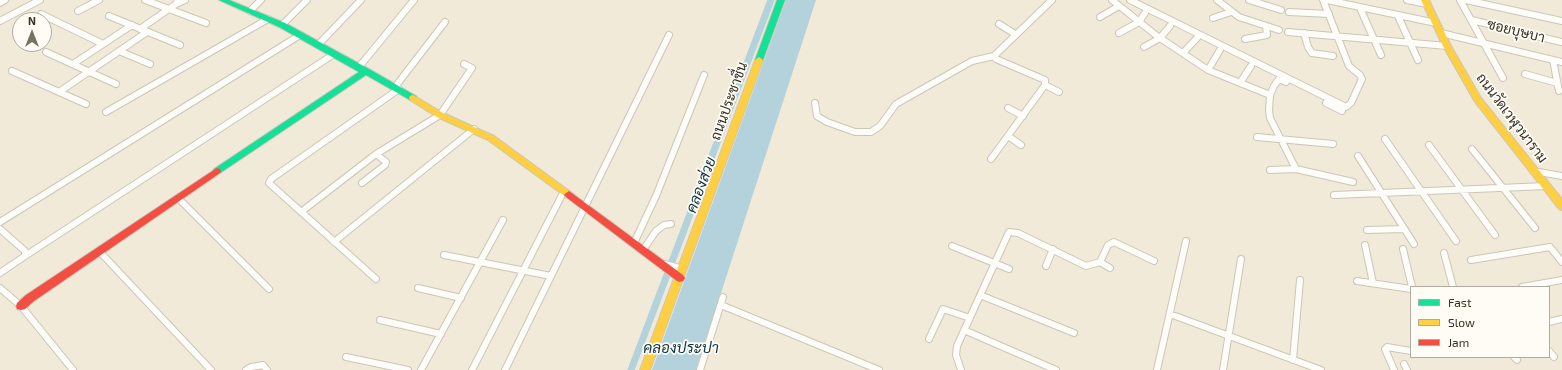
<!DOCTYPE html>
<meta charset="utf-8">
<style>
body{margin:0}
#map{position:relative;width:1562px;height:370px;overflow:hidden;background:#f2ead8;font-family:"Exo 2",sans-serif}
canvas{display:block}
.legend{position:absolute;left:1410px;top:286px;width:140px;height:72px;box-sizing:border-box;background:#fffcf5;border:1px solid #afaba2;margin:0;padding:5px 7px;list-style:none;font-size:12px;color:#373226}
.legend li{display:flex;align-items:center;gap:8px;height:20px}
.legend b{width:20px;border:1px solid #afaba2}
.north{position:absolute;left:12px;top:12px;width:40px;height:40px;box-sizing:border-box;background:#fffcf5;border:1px solid #afaba2;border-radius:50%;rotate:0deg;font-size:11px;font-weight:700;line-height:16px;text-align:center;color:#373226}
.north::after{content:'';display:block;margin:auto;width:14px;height:18px;background:#787264;clip-path:polygon(50% 0,100% 100%,50% 72%,0 100%)}
</style>
<div id="map">
<canvas width="1562" height="370"></canvas>
<ul class="legend">
<li><b style="height:5px;background:#16e098"></b>Fast</li>
<li><b style="height:5px;background:#ffcf43"></b>Slow</li>
<li><b style="height:5px;background:#f24e42"></b>Jam</li>
</ul>
<div class="north">N</div>
</div>
<script>
const g = document.querySelector('canvas').getContext('2d');
g.lineJoin = 'round';
function fill(path, color) { g.fillStyle = color; g.fill(path, 'evenodd'); }
const shape = rows => new Path2D(rows.map(r => 'M' + r).join(''));
function stroke(path, color, width, dash) { g.strokeStyle = color; g.lineWidth = width; g.lineCap = dash ? 'butt' : 'round'; g.setLineDash(dash || []); g.stroke(path); }
function label(font, color, halo, rows, align = 'center') {
  g.font = font + ' "Exo 2",Sarabun,sans-serif'; g.lineWidth = 3.5; g.setLineDash([]); g.textBaseline = 'middle'; g.strokeStyle = halo; g.fillStyle = color; for (const [text, x, y, turn = 0] of rows) {
    g.save(); g.translate(x, y); g.rotate((+turn || 0) * Math.PI / 180); g.textAlign = isNaN(turn) ? turn : align; if (halo) g.strokeText(text, 0, 0); g.fillText(text, 0, 0); g.restore();
  }
}
fill(shape([
 [786,0,816,0,696,370,652,370]
]), '#b4d2dc');
stroke(shape([
 [631,370,771,0]
]), '#b4d2dc', 7);
const street = shape([
 [145,0,206,23],
 [1112,0,1157,36,1208,70,1270,95],
 [1130,0,1346,107,1351,103,1362,79,1360,75,1349,66,1323,0],
 [1217,0,1239,17,1279,30],
 [1249,0,1281,10],
 [1327,0,1436,23],
 [1407,0,1427,4],
 [1460,0,1503,78],
 [1466,0,1562,21],
 [0,3,5,0],
 [176,4,185,0],
 [1360,8,1381,55],
 [78,11,99,0],
 [250,11,261,0],
 [1289,12,1329,14],
 [41,14,103,44],
 [109,16,180,45],
 [1398,16,1418,60],
 [1100,17,1119,6],
 [1213,18,1231,12],
 [1472,20,1561,42],
 [0,21,40,0],
 [999,24,1015,34],
 [282,25,307,0],
 [140,29,176,4,178,0],
 [1288,32,1447,46],
 [1119,33,1139,22,1145,13],
 [1304,33,1308,47,1312,53,1333,56],
 [1441,33,1562,62],
 [1245,39,1267,35,1266,26],
 [318,45,361,0],
 [1144,47,1160,38,1170,26],
 [119,51,150,64],
 [46,52,116,84],
 [1183,53,1197,38],
 [1553,60,1559,91],
 [73,64,132,25],
 [359,67,414,0],
 [1208,70,1220,50],
 [12,71,86,104],
 [1525,74,1557,83],
 [1286,82,1279,79,1274,86,1270,95,1269,110,1270,118,1296,169],
 [1240,83,1251,66],
 [1045,85,1059,92],
 [395,87,445,22],
 [59,92,147,32],
 [815,103,817,116,827,122,855,132,871,132,880,126,896,104,972,61,994,56],
 [1326,103,1342,111],
 [1008,108,1023,116],
 [106,112,268,19],
 [1008,136,1021,145],
 [1257,137,1333,144],
 [1385,139,1456,241],
 [1429,145,1495,235],
 [1472,149,1535,228],
 [1358,156,1414,244],
 [991,159,1045,85,1045,80,996,59,994,56,1052,0],
 [1270,170,1296,169,1353,182],
 [1533,171,1562,176],
 [362,183,385,165,386,162,376,154],
 [1334,195,1546,186],
 [178,198,269,289],
 [301,212,376,154,440,115,472,68,464,64],
 [0,222,300,35],
 [0,229,25,251,25,256,0,273],
 [1367,230,1404,229],
 [334,242,474,129],
 [634,243,656,196,704,75],
 [1365,245,1373,283],
 [952,246,1009,269],
 [1403,249,1412,287],
 [643,250,656,231,664,225,671,224],
 [100,252,211,370],
 [1444,253,1453,287],
 [444,255,551,276],
 [25,256,334,54],
 [1471,260,1550,247,1562,262],
 [1100,262,1108,245,1114,242,1154,261],
 [665,264,683,269],
 [1046,266,1053,249],
 [376,279,269,183,271,179,399,89],
 [1357,281,1411,289],
 [1522,287,1562,280],
 [0,288,21,306,73,370],
 [418,288,461,298],
 [980,295,1074,333],
 [721,305,879,370],
 [1170,314,1321,370],
 [380,320,441,334],
 [1549,322,1562,319],
 [964,330,1056,370],
 [929,339,943,309,970,318],
 [1549,351,1554,357],
 [346,357,408,370],
 [1514,357,1517,360],
 [1293,360,1300,280],
 [1404,364,1407,370],
 [246,370,251,367,263,365,267,370],
 [421,370,503,220],
 [472,370,564,191],
 [505,370,669,35],
 [700,370,723,297],
 [961,370,956,355,957,346,1009,232,1018,233,1086,266,1100,262,1110,268],
 [1157,370,1186,241],
 [1223,370,1241,259],
 [1394,370,1385,349,1387,347,1411,351]
]);
const fast = shape([
 [219,0,229,0,285,23,369,69,416,96,417,98,416,100,410,100,366,75,220,173,214,173,213,171,214,169,359,72,279,27,219,0],
 [777,0,785,0,763,60,762,62,756,62,755,60,777,0]
]);
const slow = shape([
 [1421,0,1429,0,1451,46,1481,98,1562,199,1562,210,1559,209,1475,102,1443,46,1421,0],
 [759,57,763,60,650,370,640,370,755,60,759,57],
 [413,95,443,113,494,136,572,193,574,195,572,197,566,197,488,140,437,117,410,100,409,98,410,96,413,95]
]);
const jam = shape([
 [217,168,220,169,221,171,220,173,34,301,25,309,21,310,17,309,16,306,17,303,26,295,217,168],
 [569,191,683,275,685,278,683,281,680,282,677,281,566,197,564,195,566,193,569,191]
]);
stroke(street, '#ccc6b8', 8);
stroke(fast, '#ccc6b8', 2);
stroke(slow, '#ccc6b8', 2);
stroke(jam, '#ccc6b8', 2);
stroke(street, '#fdfcf9', 6);
fill(fast, '#16e098');
fill(slow, '#ffcf43');
fill(jam, '#f24e42');
label('14px', '#373226', '#fffcf5', [
 ["ซอยบุษบา",1516,31,14],
 ["ถนนประชาชื่น",729,101,-70],
 ["ถนนวัดเวฬุวนาราม",1512,118,53]
]);
label('italic 15px', '#0c3646', '#fffcf5', [
 ["คลองส่วย",701,185,-69],
 ["คลองประปา",681,348]
]);
</script>
